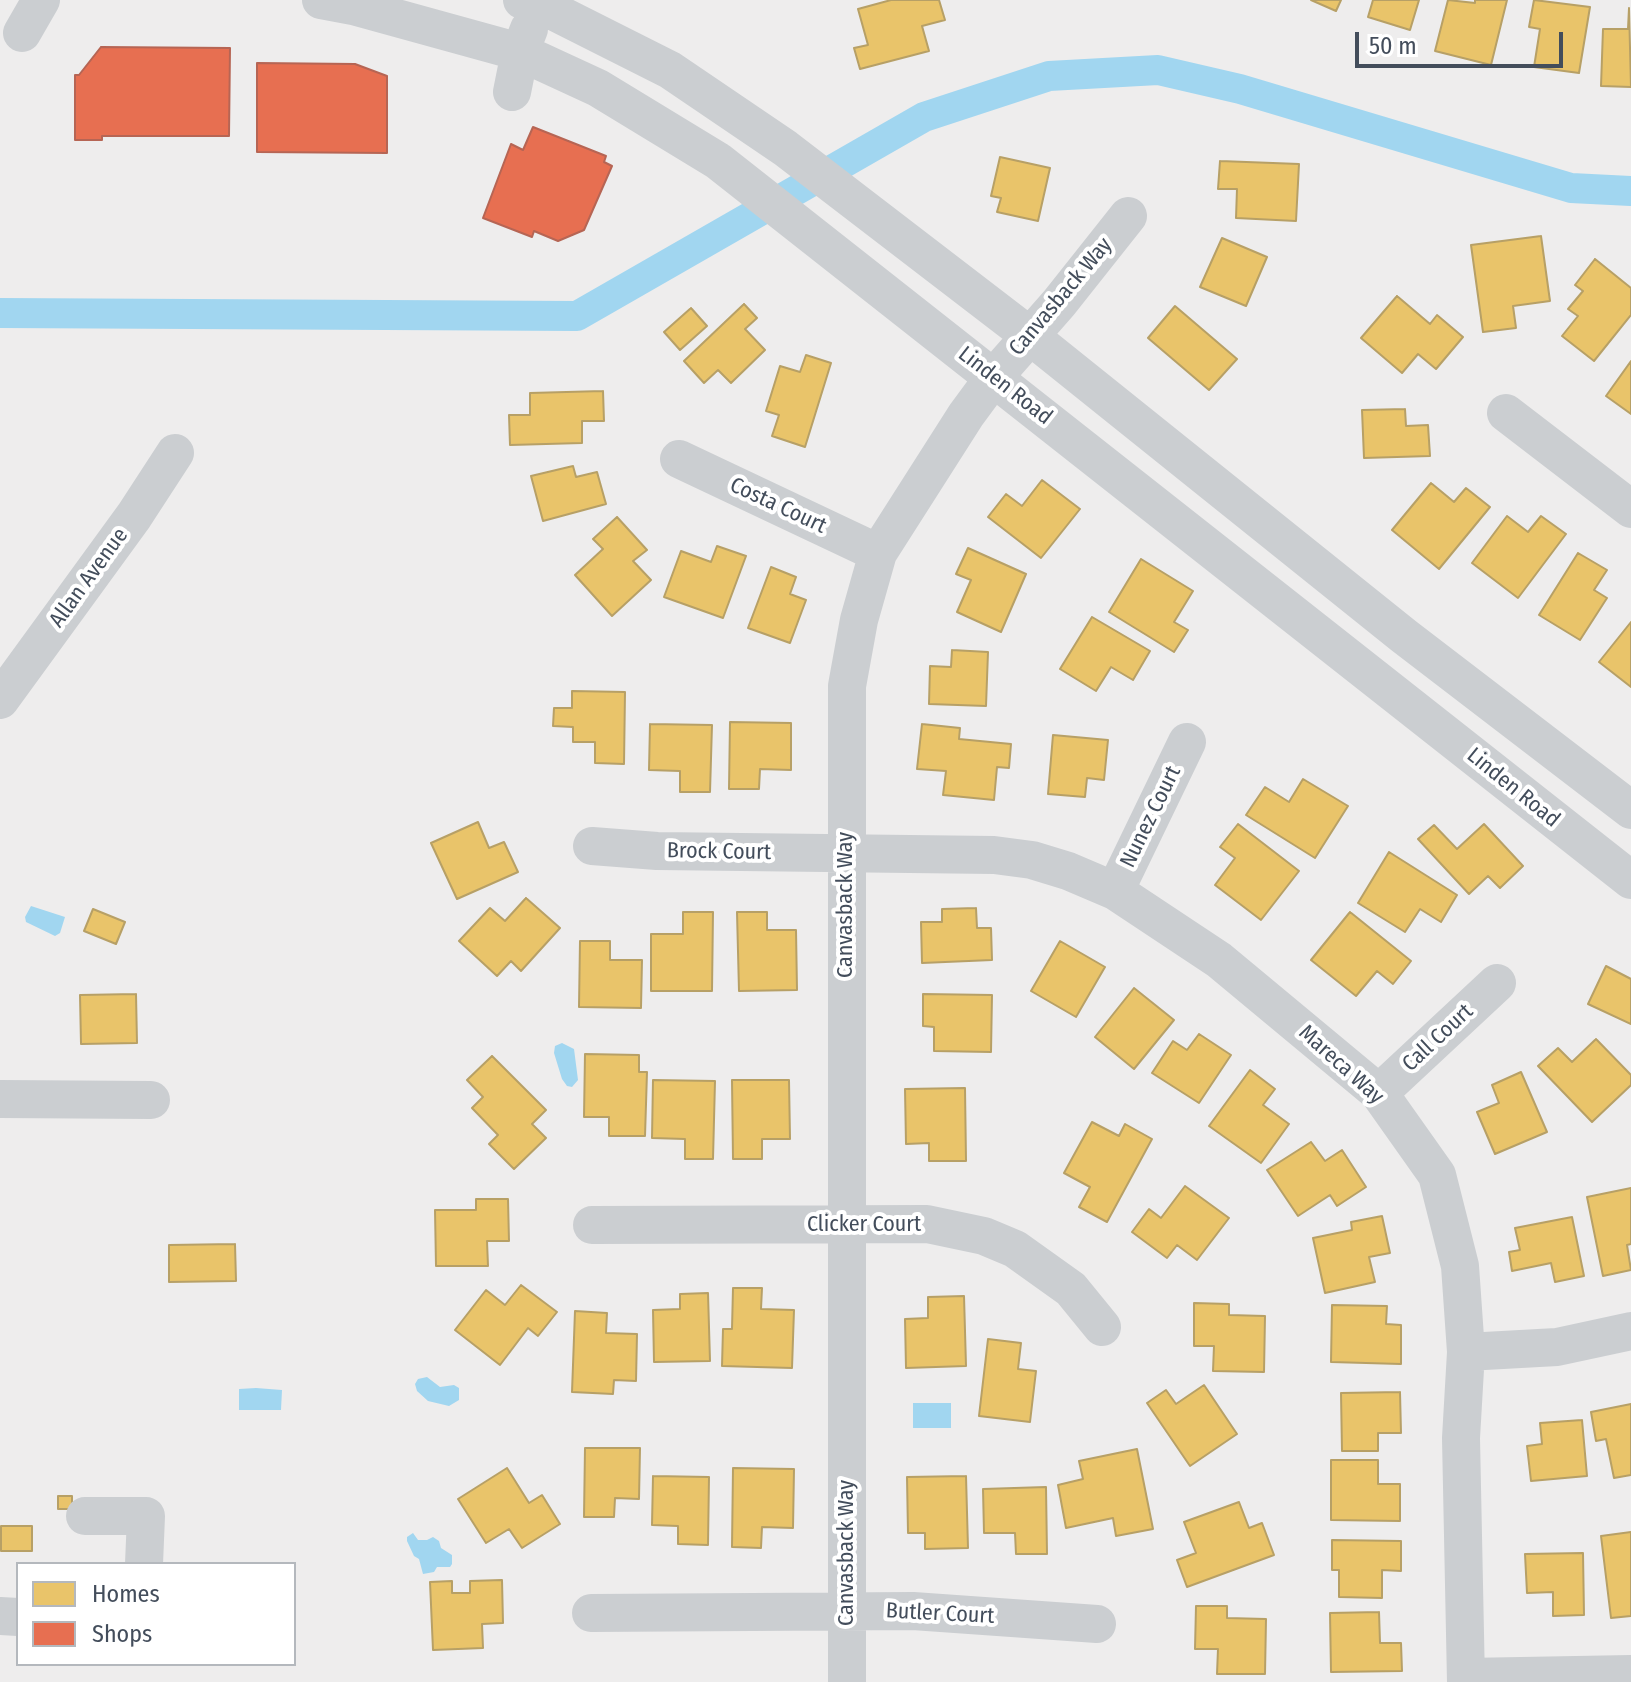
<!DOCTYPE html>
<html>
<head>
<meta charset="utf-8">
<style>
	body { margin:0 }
	#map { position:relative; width:1631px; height:1682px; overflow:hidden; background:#eeeded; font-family:"Fira Sans Condensed",sans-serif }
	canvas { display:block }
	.legend { position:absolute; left:16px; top:1562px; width:280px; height:104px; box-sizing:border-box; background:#fff; border:2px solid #b4b8bd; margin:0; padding:10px 14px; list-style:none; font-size:24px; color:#434d5b }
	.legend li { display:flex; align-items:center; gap:16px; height:40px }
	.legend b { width:40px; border:2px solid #b4b8bd }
	.scale { position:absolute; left:1355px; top:32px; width:208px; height:36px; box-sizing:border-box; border:4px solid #434d5b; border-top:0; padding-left:10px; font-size:24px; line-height:28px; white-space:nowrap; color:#434d5b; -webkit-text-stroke:6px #fff; paint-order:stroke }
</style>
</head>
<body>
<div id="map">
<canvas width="1631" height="1682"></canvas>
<ul class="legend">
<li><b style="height:22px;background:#e9c46a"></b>Homes</li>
<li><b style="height:22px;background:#e76f51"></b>Shops</li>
</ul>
<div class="scale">50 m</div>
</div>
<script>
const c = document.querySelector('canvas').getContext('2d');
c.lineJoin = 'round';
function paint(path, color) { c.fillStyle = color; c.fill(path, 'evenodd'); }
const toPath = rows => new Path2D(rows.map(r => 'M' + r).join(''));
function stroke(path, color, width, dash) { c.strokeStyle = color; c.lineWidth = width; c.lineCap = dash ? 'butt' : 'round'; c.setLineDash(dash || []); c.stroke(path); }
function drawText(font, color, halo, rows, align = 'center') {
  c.font = font + ' "Fira Sans Condensed",sans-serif'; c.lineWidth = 8; c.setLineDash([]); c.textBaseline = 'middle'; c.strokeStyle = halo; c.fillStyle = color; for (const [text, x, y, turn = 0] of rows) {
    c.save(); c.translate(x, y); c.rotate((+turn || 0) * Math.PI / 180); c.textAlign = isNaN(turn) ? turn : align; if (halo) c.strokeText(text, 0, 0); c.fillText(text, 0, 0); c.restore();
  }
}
paint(toPath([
	[31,906,65,917,60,933,55,936,26,922,25,917],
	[562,1043,574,1049,578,1080,572,1087,567,1086,562,1079,554,1053,555,1046],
	[427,1377,440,1387,454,1385,459,1388,459,1400,449,1406,428,1401,417,1391,415,1384,418,1379],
	[256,1388,282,1390,281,1410,239,1410,239,1389],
	[913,1403,951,1403,951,1428,913,1428],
	[413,1533,418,1540,427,1540,433,1537,439,1541,441,1548,452,1555,452,1564,450,1567,437,1567,434,1572,423,1574,419,1559,414,1556,407,1541,407,1537]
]), '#a1d6f0');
const homes = toPath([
	[891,0,939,0,945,20,922,26,929,51,860,69,854,48,868,45,858,9,891,0],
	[1311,0,1341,0,1336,11,1311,0],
	[1373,0,1419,0,1410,30,1368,17,1373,0],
	[1448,0,1475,3,1475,0,1507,0,1491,65,1435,51,1448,0],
	[1534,0,1590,7,1579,73,1534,67,1540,29,1529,27,1534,0],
	[1629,8,1631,87,1601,86,1603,29,1628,29,1629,8],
	[1000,157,1050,168,1038,221,997,212,1001,198,991,196,1000,157],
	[1220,161,1299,164,1296,221,1236,218,1237,189,1218,189,1220,161],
	[1541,236,1550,301,1513,306,1516,328,1483,332,1471,245,1541,236],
	[1222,238,1267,257,1246,306,1200,287,1222,238],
	[1595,259,1631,288,1631,315,1594,361,1562,336,1578,316,1568,309,1583,291,1575,285,1595,259],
	[1397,296,1430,324,1437,315,1463,337,1436,369,1418,354,1402,373,1361,338,1397,296],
	[744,304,757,318,745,329,765,350,731,383,718,370,704,383,684,361,744,304],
	[1175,306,1237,359,1209,390,1148,338,1175,306],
	[691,308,707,326,680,350,664,332,691,308],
	[806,355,831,363,805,447,772,436,779,415,766,411,780,366,800,372,806,355],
	[1631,361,1631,414,1606,396,1631,361],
	[603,391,604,421,582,421,582,443,510,445,509,415,530,415,530,393,603,391],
	[1405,409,1406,426,1428,425,1430,456,1364,458,1362,410,1405,409],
	[573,466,576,477,597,472,606,504,543,521,531,476,573,466],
	[1042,480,1080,509,1041,558,988,517,1006,494,1022,506,1042,480],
	[1431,483,1454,502,1466,488,1490,507,1439,569,1392,530,1431,483],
	[1507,516,1528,532,1541,516,1566,534,1518,598,1472,563,1507,516],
	[617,517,647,550,633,561,651,580,612,616,575,575,603,549,593,539,617,517],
	[717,546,746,556,723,618,664,597,681,551,711,562,717,546],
	[968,548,1026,574,1001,632,957,612,971,580,956,574,968,548],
	[1578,553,1607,570,1594,590,1607,598,1580,640,1539,615,1578,553],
	[1141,559,1193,591,1174,622,1188,630,1174,652,1109,612,1141,559],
	[771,567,796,577,790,594,806,600,790,643,748,628,771,567],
	[1092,617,1150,651,1133,680,1111,667,1096,691,1060,669,1092,617],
	[1631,622,1631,687,1599,662,1631,622],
	[952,650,988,652,986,706,929,704,930,666,951,667,952,650],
	[572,691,625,692,624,764,595,763,595,742,573,742,573,727,553,726,554,708,572,708,572,691],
	[730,722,791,723,791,770,760,769,759,789,729,789,730,722],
	[650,724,712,725,710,792,680,792,680,771,649,770,650,724],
	[922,724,960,728,959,739,1011,744,1009,768,997,767,994,800,943,795,946,771,917,769,922,724],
	[1053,735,1108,740,1104,780,1087,778,1085,797,1048,794,1053,735],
	[1303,779,1348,806,1315,858,1246,815,1265,787,1289,802,1303,779],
	[478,822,489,848,504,842,518,872,457,899,431,843,478,822],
	[1238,824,1299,871,1261,920,1215,885,1235,858,1220,847,1238,824],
	[1484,824,1523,866,1500,888,1488,876,1469,894,1418,839,1434,825,1457,849,1484,824],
	[1389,852,1457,895,1441,922,1420,909,1405,932,1358,903,1389,852],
	[526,898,560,928,521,971,511,961,497,976,459,941,490,908,505,921,526,898],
	[976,908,977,928,991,928,992,960,922,963,921,922,942,922,942,909,976,908],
	[93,909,125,922,116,944,84,931,93,909],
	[683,912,713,912,712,991,651,991,651,934,683,934,683,912],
	[737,912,767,912,767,930,796,930,797,990,739,991,737,912],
	[1350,912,1411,961,1393,984,1377,971,1356,996,1311,960,1350,912],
	[580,941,610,941,610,960,642,960,641,1008,579,1007,580,941],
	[1060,941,1105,967,1076,1017,1031,991,1060,941],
	[1606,966,1631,979,1631,1024,1588,1004,1606,966],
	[1134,988,1174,1020,1134,1069,1095,1037,1134,988],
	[136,994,137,1043,81,1044,80,995,136,994],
	[923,994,992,995,991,1052,934,1051,934,1027,923,1026,923,994],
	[1199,1034,1231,1055,1199,1103,1152,1073,1173,1041,1187,1050,1199,1034],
	[1596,1039,1631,1075,1631,1085,1592,1122,1538,1066,1558,1048,1572,1062,1596,1039],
	[585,1054,639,1055,639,1072,647,1072,645,1136,609,1136,609,1117,584,1117,585,1054],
	[492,1056,546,1110,532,1124,546,1138,514,1169,489,1144,498,1135,472,1108,483,1097,467,1080,492,1056],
	[1250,1070,1275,1089,1263,1105,1289,1124,1261,1163,1209,1126,1250,1070],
	[1521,1072,1547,1132,1495,1154,1477,1112,1499,1103,1492,1085,1521,1072],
	[653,1080,715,1081,713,1159,685,1159,685,1139,652,1138,653,1080],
	[732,1080,789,1080,790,1139,762,1139,762,1159,733,1159,732,1080],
	[965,1088,966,1161,929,1161,929,1143,906,1144,905,1089,965,1088],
	[1092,1122,1119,1136,1125,1124,1152,1139,1107,1222,1079,1207,1090,1187,1064,1173,1092,1122],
	[1311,1142,1325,1161,1342,1150,1366,1187,1337,1206,1330,1195,1298,1216,1267,1170,1311,1142],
	[1185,1186,1229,1218,1197,1260,1177,1245,1167,1258,1132,1232,1149,1209,1161,1218,1185,1186],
	[1631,1188,1631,1244,1627,1245,1631,1270,1603,1276,1587,1197,1631,1188],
	[476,1199,508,1199,509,1241,487,1241,488,1266,436,1266,435,1210,476,1210,476,1199],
	[1382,1216,1390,1253,1369,1257,1375,1282,1325,1293,1313,1238,1352,1230,1351,1222,1382,1216],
	[1572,1217,1584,1276,1555,1282,1551,1263,1512,1271,1509,1252,1520,1250,1515,1228,1572,1217],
	[235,1244,236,1281,169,1282,169,1245,235,1244],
	[521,1285,557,1312,538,1336,528,1328,500,1365,455,1330,486,1290,505,1305,521,1285],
	[733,1288,762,1288,761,1309,794,1310,792,1368,722,1366,723,1329,732,1329,733,1288],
	[708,1293,710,1361,654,1362,653,1310,680,1309,680,1294,708,1293],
	[964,1296,966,1366,906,1368,905,1319,928,1318,928,1297,964,1296],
	[1194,1303,1229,1304,1229,1315,1265,1316,1264,1372,1213,1371,1214,1346,1194,1346,1194,1303],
	[1332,1305,1387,1306,1386,1324,1401,1325,1401,1364,1331,1362,1332,1305],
	[575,1311,607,1313,606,1333,637,1334,636,1381,614,1380,613,1394,572,1392,575,1311],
	[988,1339,1021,1343,1018,1369,1036,1371,1030,1422,979,1416,988,1339],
	[1204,1385,1237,1434,1190,1466,1147,1403,1166,1390,1176,1404,1204,1385],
	[1400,1392,1401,1433,1378,1433,1378,1451,1342,1451,1341,1393,1400,1392],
	[1631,1404,1631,1475,1614,1478,1606,1439,1596,1441,1591,1412,1631,1404],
	[1582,1420,1587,1476,1531,1481,1527,1446,1542,1444,1540,1423,1582,1420],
	[585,1448,640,1448,639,1499,615,1498,614,1517,584,1517,585,1448],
	[1137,1449,1153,1529,1116,1536,1113,1518,1066,1528,1058,1485,1083,1479,1079,1461,1137,1449],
	[1331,1460,1378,1460,1378,1484,1400,1484,1400,1521,1331,1520,1331,1460],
	[507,1468,529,1503,542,1495,560,1524,522,1548,509,1529,486,1543,458,1499,507,1468],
	[733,1468,794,1469,793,1528,762,1527,761,1548,732,1547,733,1468],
	[653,1476,709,1477,708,1545,678,1544,678,1526,652,1525,653,1476],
	[966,1476,968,1548,925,1549,925,1533,908,1533,907,1477,966,1476],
	[1046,1487,1047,1554,1016,1554,1015,1533,984,1533,983,1489,1046,1487],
	[58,1496,72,1496,72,1509,58,1509,58,1496],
	[1239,1502,1249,1528,1262,1523,1274,1555,1187,1587,1177,1560,1196,1553,1184,1522,1239,1502],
	[1,1526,32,1526,32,1551,1,1551,1,1526],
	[1631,1532,1631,1616,1611,1618,1601,1536,1631,1532],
	[1332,1540,1401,1541,1401,1571,1382,1570,1382,1598,1339,1597,1339,1570,1332,1570,1332,1540],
	[1583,1553,1584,1615,1553,1616,1553,1592,1527,1593,1525,1554,1583,1553],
	[502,1580,503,1623,482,1624,483,1648,433,1650,430,1582,452,1581,452,1593,470,1593,470,1581,502,1580],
	[1196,1606,1227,1606,1227,1618,1266,1619,1265,1674,1217,1674,1218,1649,1195,1649,1196,1606],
	[1379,1612,1380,1643,1401,1643,1402,1671,1331,1672,1330,1613,1379,1612]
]);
paint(homes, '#e9c46a');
stroke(homes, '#b7a066', 2);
const shops = toPath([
	[101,47,230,48,229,136,102,136,102,140,75,140,75,75,79,75,101,47],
	[257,63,355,64,387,76,387,153,257,152,257,63],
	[533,127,606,156,604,162,612,166,584,230,558,241,534,231,532,237,483,218,511,144,523,150,533,127]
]);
paint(shops, '#e76f51');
stroke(shops, '#b66554', 2);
stroke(toPath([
	[0,313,577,316,924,117,1049,76,1158,70,1240,89,1571,188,1631,191]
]), '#a1d6f0', 30);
stroke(toPath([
	[321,0,353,6,520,52,598,88,718,161,1631,880],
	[522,0,539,4,670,70,785,148,1030,336,1404,636,1631,810],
	[22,33,41,0],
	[512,92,520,52,529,29],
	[1506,413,1631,509],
	[679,459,878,553],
	[0,700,134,516,175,453],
	[592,846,657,851,994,855,1032,860,1068,871,1115,891,1219,960,1379,1093,1437,1175,1460,1266,1466,1352,1461,1438,1466,1682],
	[1115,891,1187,742],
	[1379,1093,1497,983],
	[0,1099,151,1100],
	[592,1225,927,1224,984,1236,1015,1249,1071,1289,1102,1327],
	[1466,1352,1557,1347,1631,1331],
	[85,1516,146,1516,144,1564],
	[591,1613,913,1611,1097,1624],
	[0,1616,18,1617],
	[1466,1677,1631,1674],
	[847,1682,847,686,859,620,878,553,966,415,994,377,1059,303,1128,216]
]), '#cbced1', 38);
drawText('22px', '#434d5b', '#fff', [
	["Canvasback Way",1061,297,-50],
	["Linden Road",1005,386,38],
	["Costa Court",778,506,25],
	["Allan Avenue",89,578,-54],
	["Linden Road",1513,788,39],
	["Nunez Court",1151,817,-64],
	["Brock Court",719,852,1],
	["Canvasback Way",846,905,-90],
	["Call Court",1438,1038,-43],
	["Mareca Way",1341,1065,42],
	["Clicker Court",864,1225],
	["Canvasback Way",847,1553,-90],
	["Butler Court",940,1614,3]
]);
</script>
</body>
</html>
